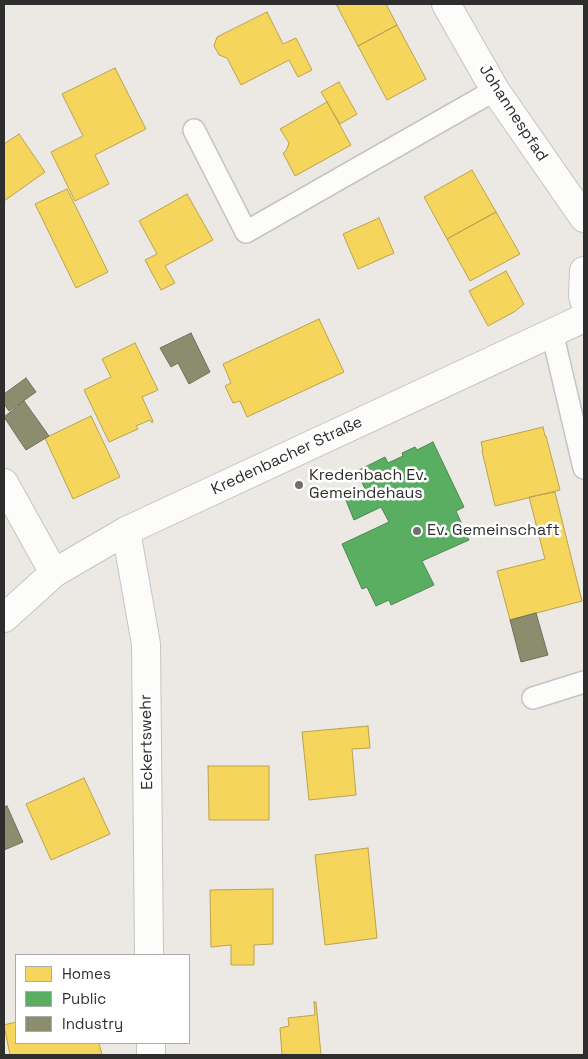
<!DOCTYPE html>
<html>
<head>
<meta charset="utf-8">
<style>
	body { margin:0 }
	#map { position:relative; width:588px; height:1059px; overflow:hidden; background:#ece8e4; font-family:"Space Grotesk",sans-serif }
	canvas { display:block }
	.frame { position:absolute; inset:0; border:5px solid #2e2e2e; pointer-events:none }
	.legend { position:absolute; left:15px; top:954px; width:175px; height:90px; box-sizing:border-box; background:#fff; border:1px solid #ababab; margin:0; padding:6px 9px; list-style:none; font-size:15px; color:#2e2e2e }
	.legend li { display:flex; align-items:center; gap:10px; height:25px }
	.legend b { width:25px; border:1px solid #ababab }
</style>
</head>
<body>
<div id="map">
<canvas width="588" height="1059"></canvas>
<div class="frame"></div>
<ul class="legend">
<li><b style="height:14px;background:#f6d55c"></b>Homes</li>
<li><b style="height:14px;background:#5aae61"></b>Public</li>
<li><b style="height:14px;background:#8c8c6e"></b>Industry</li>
</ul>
</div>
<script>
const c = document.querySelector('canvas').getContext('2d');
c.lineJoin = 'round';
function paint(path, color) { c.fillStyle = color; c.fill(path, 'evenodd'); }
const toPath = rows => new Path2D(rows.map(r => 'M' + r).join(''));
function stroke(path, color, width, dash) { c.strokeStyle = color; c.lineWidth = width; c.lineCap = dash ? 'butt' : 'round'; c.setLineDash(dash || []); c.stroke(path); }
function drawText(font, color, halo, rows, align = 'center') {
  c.font = font + ' "Space Grotesk",sans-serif'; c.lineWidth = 5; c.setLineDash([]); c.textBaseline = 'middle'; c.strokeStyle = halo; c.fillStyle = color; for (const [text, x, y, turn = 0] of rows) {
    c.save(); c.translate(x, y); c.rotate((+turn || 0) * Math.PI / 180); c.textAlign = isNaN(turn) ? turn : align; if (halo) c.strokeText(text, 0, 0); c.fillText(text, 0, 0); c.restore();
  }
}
const homes = toPath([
	[336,4,386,4,397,25,358,46,336,4],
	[267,12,283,44,296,38,312,70,298,77,289,60,241,85,227,58,219,55,214,46,217,37,267,12],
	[397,25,426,79,387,100,358,46,397,25],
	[115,68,146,129,95,155,109,184,75,201,51,152,83,136,62,94,115,68],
	[339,82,357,114,340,124,321,92,339,82],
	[327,102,351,145,295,176,283,153,286,151,289,143,280,129,327,102],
	[19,134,45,172,4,201,4,144,19,134],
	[472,170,496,212,447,239,424,197,472,170],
	[67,189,108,272,76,288,35,204,67,189],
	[187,194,213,240,165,266,175,283,161,290,145,260,157,254,139,221,187,194],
	[496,212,520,254,470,281,447,239,496,212],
	[379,218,394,253,358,269,343,234,379,218],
	[506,271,524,304,514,312,488,326,469,291,506,271],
	[319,319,344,372,247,417,240,401,233,403,225,386,231,383,223,364,319,319],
	[135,343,158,390,142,397,153,421,152,423,150,420,136,426,138,429,109,442,84,390,111,377,102,359,135,343],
	[91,416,120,477,73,499,45,438,91,416],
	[543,427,545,436,546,436,560,490,495,506,482,451,483,451,481,442,543,427],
	[555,492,582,601,510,620,497,571,545,559,529,497,555,492],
	[368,726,370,748,352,749,356,795,309,800,302,732,368,726],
	[208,766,269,766,269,820,209,820,208,766],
	[84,778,110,834,51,860,26,804,84,778],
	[368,848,377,938,325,945,315,855,368,848],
	[273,889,273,944,254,945,254,965,231,965,231,945,211,947,210,890,273,889],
	[314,1002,316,1002,321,1055,282,1055,280,1028,289,1026,288,1018,315,1015,314,1002],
	[16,1022,16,1043,99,1043,102,1055,10,1055,4,1025,16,1022]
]);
paint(homes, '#f6d55c');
stroke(homes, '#baa34e', 1);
const public = toPath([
	[433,442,464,507,456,511,469,540,422,561,434,585,391,605,389,600,376,606,367,587,362,589,342,544,389,522,381,507,354,520,345,498,365,489,357,471,385,457,388,463,403,456,402,453,415,447,417,450,433,442]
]);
paint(public, '#5aae61');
stroke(public, '#4d8852', 1);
const industry = toPath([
	[191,333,210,372,189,384,178,363,171,367,160,348,191,333],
	[26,378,36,392,9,411,4,404,4,394,26,378],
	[24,401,49,436,26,450,4,417,24,401],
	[536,613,548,655,521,662,510,620,536,613],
	[7,806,23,842,4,850,4,807,7,806]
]);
paint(industry, '#8c8c6e');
stroke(industry, '#70705b', 1);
const lane = toPath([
	[194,130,246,232,495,90],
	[552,332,584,468],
	[533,698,584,682]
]);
const street = toPath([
	[446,4,495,90,584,218],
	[4,483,54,573],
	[126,531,146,644,149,955],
	[151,1043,151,1055]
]);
const secondary = toPath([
	[584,271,583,295,584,300],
	[4,618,54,573,126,531,584,318]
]);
stroke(lane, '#c5c4c5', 24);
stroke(street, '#c5c4c5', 30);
stroke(secondary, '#c5c4c5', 30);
stroke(lane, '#fcfcfb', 21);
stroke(street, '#fcfcfb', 28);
stroke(secondary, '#fcfcfb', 28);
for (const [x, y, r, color] of [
	[299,485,5,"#706f6e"],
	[417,531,5,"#706f6e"]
]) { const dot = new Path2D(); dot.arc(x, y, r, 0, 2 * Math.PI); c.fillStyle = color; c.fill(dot); stroke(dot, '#fff', 2); }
drawText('16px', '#2e2e2e', '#fff', [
	["Johannespfad",513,113,57],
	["Kredenbacher Straße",287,456,-25],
	["Eckertswehr",147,742,-91]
]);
drawText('16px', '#2e2e2e', '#fff', [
	["Kredenbach Ev.",309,476],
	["Gemeindehaus",309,494],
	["Ev. Gemeinschaft",427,531]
], 'left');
</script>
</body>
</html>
